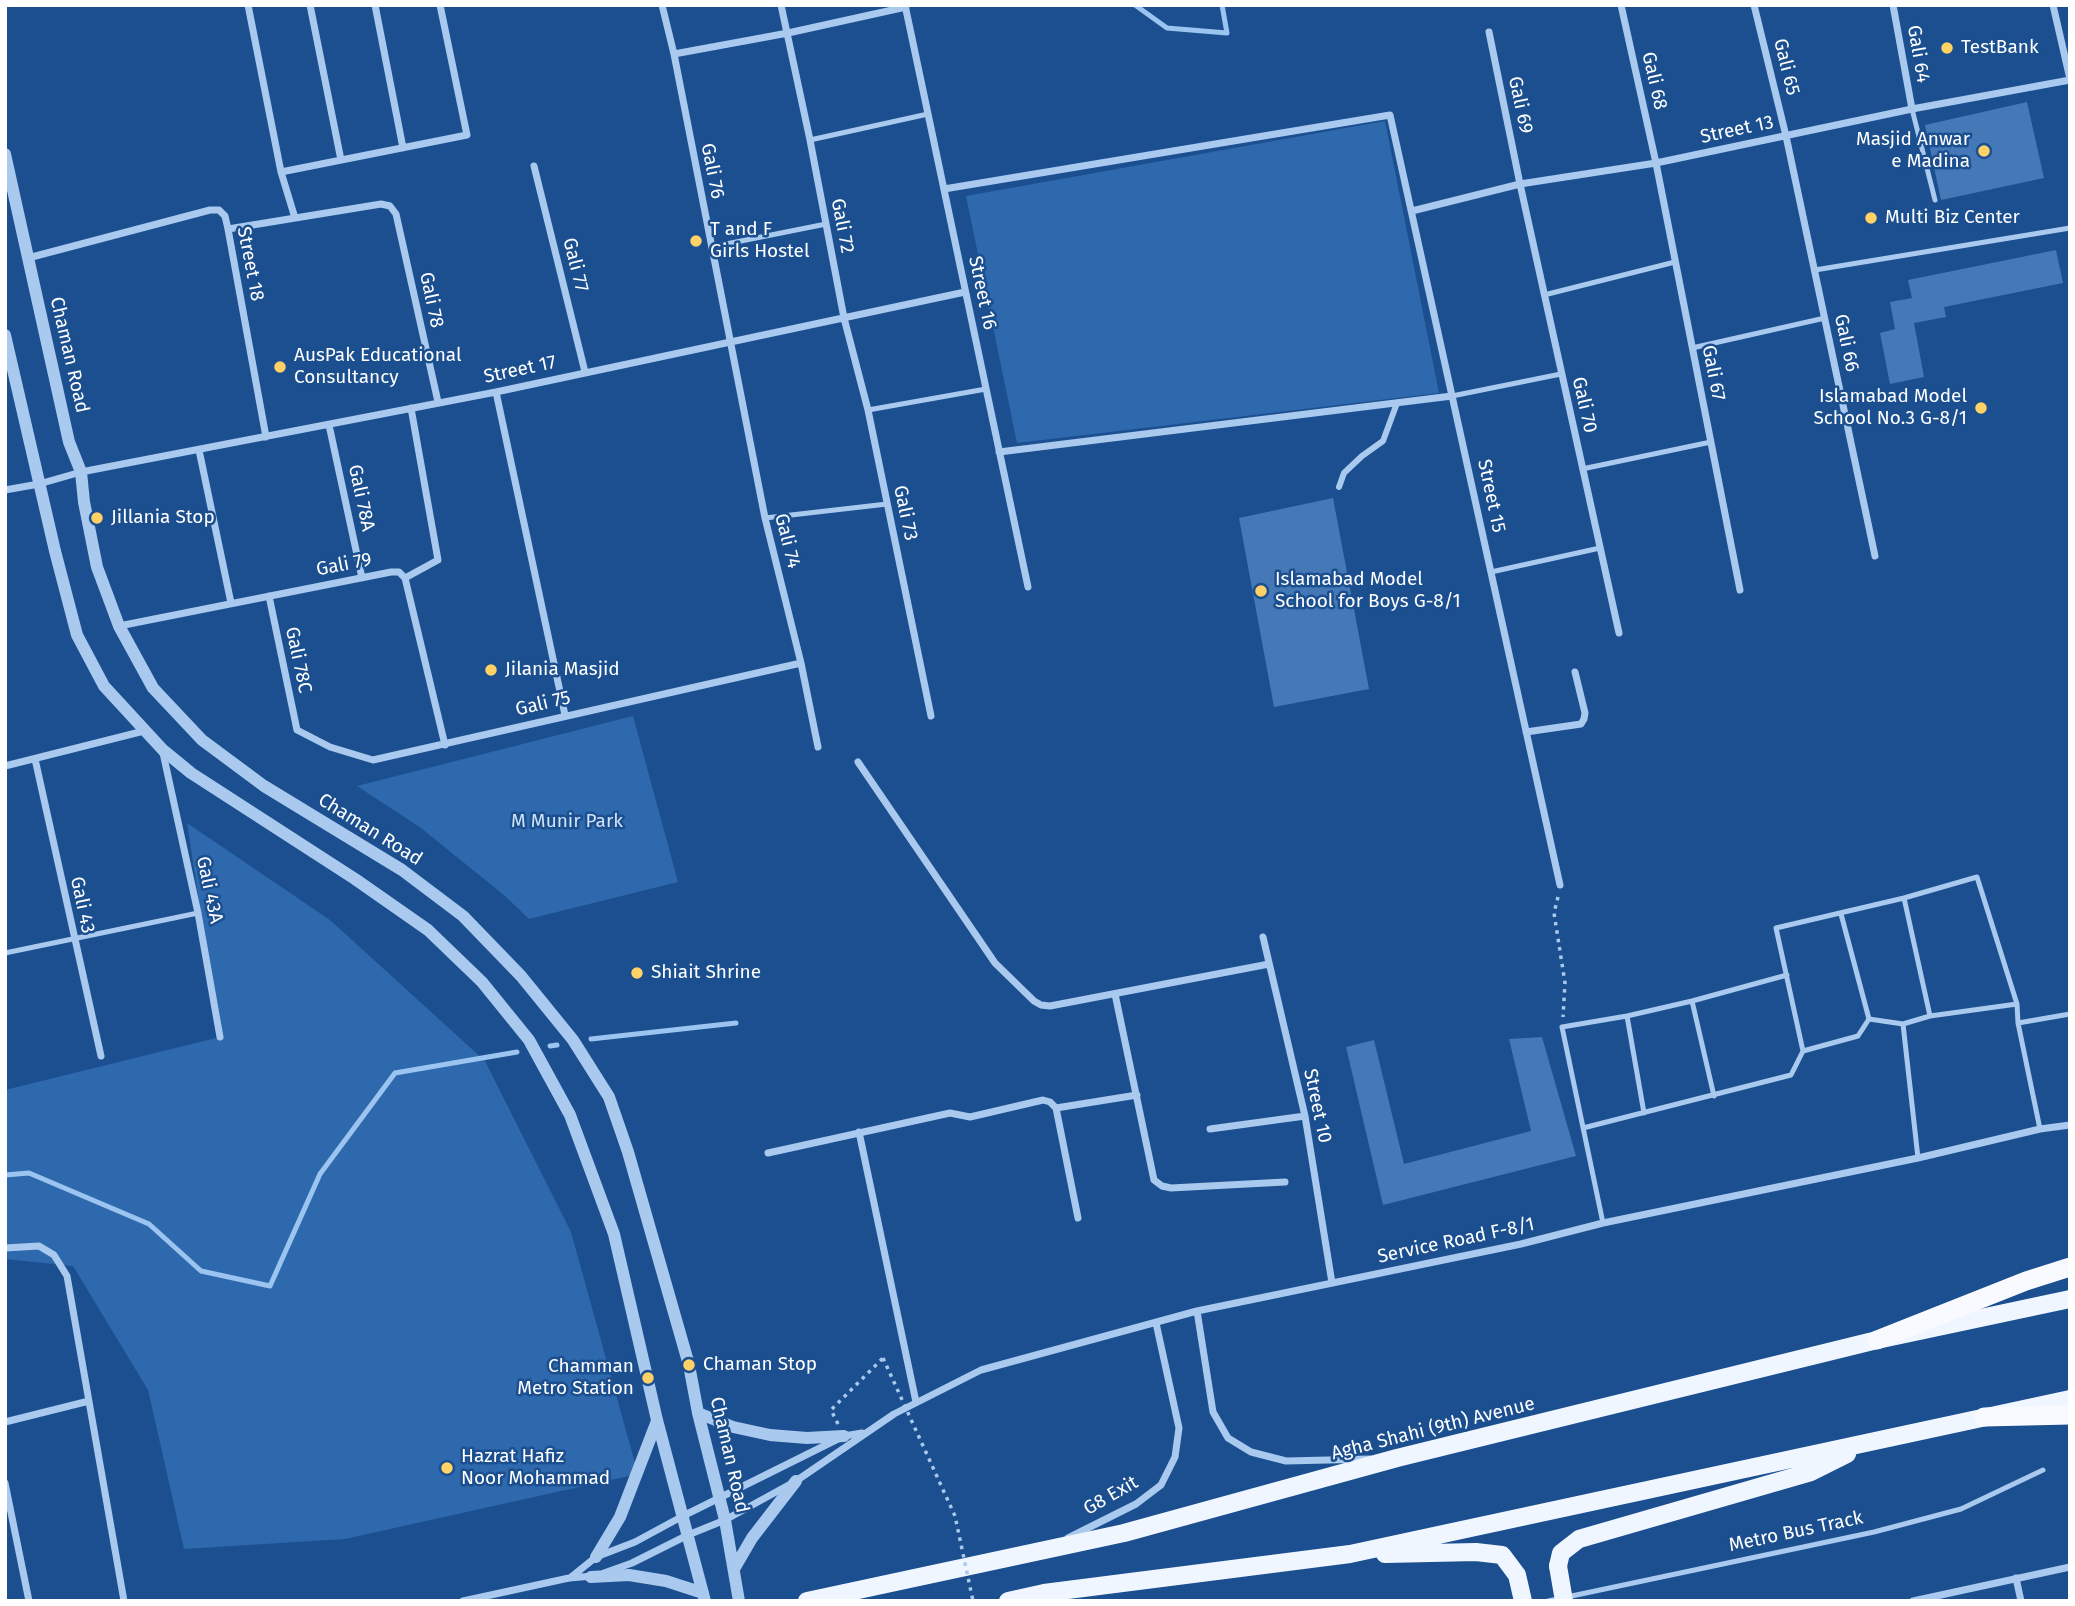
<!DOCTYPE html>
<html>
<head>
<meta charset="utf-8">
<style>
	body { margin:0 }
	#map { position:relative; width:2075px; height:1606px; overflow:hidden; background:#1b4f8f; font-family:"Fira Sans",sans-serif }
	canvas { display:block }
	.frame { position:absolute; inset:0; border:7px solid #fff; pointer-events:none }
</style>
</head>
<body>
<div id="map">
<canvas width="2075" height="1606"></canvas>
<div class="frame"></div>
</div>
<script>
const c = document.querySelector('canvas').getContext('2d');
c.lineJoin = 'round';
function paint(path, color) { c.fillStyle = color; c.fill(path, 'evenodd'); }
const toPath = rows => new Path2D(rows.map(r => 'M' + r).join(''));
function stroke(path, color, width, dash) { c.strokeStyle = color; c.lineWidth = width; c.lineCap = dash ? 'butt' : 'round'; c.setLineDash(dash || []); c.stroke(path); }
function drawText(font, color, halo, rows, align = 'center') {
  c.font = font + ' "Fira Sans",sans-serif'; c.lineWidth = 5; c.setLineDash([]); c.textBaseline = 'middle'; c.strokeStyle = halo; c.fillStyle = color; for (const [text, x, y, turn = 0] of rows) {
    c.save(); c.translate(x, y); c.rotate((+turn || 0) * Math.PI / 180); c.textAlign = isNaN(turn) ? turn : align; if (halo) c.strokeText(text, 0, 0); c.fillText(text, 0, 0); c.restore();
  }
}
paint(toPath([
	[1385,121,1439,393,1017,443,966,196],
	[633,716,678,882,529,919,505,896,421,828,357,786],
	[187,823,330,920,485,1061,571,1232,638,1474,345,1539,184,1549,148,1390,73,1266,5,1259,5,1090,220,1037]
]), '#2e69ad');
stroke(toPath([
	[1135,5,1167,28,1227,33,1222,5],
	[591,1039,736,1023],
	[550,1046,557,1045],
	[5,1175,29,1173,149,1224,201,1271,270,1286,320,1174,395,1073,517,1052]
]), '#9cc4f0', 5);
paint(toPath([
	[2027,102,2044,178,1941,200,1925,125],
	[2056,250,2063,283,1944,307,1946,317,1914,323,1924,377,1890,384,1880,333,1895,329,1890,302,1912,298,1908,280],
	[1333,498,1369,689,1274,707,1239,518],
	[1542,1037,1576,1156,1383,1205,1346,1047,1374,1040,1404,1164,1531,1131,1509,1039]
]), '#4478b7');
stroke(toPath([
	[1558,897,1554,913,1565,983,1563,1017],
	[838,1424,831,1410,883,1358]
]), '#a9c9ee', 3.5, [3.5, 5]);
stroke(toPath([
	[1912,109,1935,200],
	[810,140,928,114],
	[711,247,826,224],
	[1815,270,2070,228],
	[1544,295,1675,262],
	[1692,348,1825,318],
	[1452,396,1561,374],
	[868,410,986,389],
	[1582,469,1711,442],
	[765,518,887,504],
	[1491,572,1600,548],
	[1904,898,1930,1016],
	[5,953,198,913],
	[1692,1001,1714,1096],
	[1627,1016,1644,1113],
	[1869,1019,1903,1024,1930,1016,2017,1004],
	[2018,1023,2070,1014],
	[1903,1024,1918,1158],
	[1803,1051,1858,1036,1869,1019,1841,914],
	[1583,1128,1791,1075,1803,1051,1776,928,1904,898,1977,877,2017,1004,2018,1023,2040,1129],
	[1603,1223,1562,1027,1627,1016,1692,1001,1787,975],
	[1548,1601,1874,1532,1961,1509,2043,1470]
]), '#a9c9ee', 5);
stroke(toPath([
	[1339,487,1344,473,1362,456,1383,441,1397,403]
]), '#a9c9ee', 6);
stroke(toPath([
	[248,5,281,172],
	[310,5,341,160],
	[375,5,403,148],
	[662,5,674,54,765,518,801,663,818,747],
	[781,5,810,140,844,318,868,410,931,716],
	[905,5,1028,587],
	[1621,5,1656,163,1740,590],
	[1754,5,1786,136,1875,556],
	[1893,5,1912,109],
	[2053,5,2070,79],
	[1489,32,1520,184,1619,633],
	[674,54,788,33,906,7],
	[534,166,585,372],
	[944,189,1390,115,1560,885],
	[1412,211,1520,184,1656,163,1912,109,2070,80],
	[295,218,281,172,467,135,440,5],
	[228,229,381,204,390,206,396,214,438,402],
	[28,258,210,210,219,210,225,216,228,229,266,437],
	[496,392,565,715],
	[329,425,362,578],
	[199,450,231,603],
	[999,452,1452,396],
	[5,490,39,484,81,472,496,392,965,292],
	[405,578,438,560,411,408],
	[269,596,297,730,330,747,373,760,801,663],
	[119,626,391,572,399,572,405,578,445,745],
	[1526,732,1581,724,1584,719,1585,713,1575,672],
	[163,753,198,913,220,1037],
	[35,759,101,1056],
	[858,762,995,963,1034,1001,1041,1005,1050,1006,1269,964],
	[5,766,144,731],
	[1263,937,1305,1116,1332,1283],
	[1115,994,1154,1180,1162,1186,1171,1188,1285,1182],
	[1056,1108,1078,1218],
	[1210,1129,1305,1116],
	[859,1132,916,1402],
	[768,1153,950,1113,970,1117,1043,1100,1050,1102,1056,1108,1137,1095],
	[5,1248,39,1246,54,1255,67,1276,124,1601],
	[1197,1311,1213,1412,1228,1438,1251,1452,1286,1461,1370,1459],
	[5,1422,89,1401],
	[5,1483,29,1601],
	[1068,1538,1136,1504,1161,1485,1175,1457,1179,1428,1156,1323],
	[604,1573,632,1563,688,1535,725,1520,796,1481,894,1414,981,1370,1197,1311,1521,1244,1603,1223,1918,1158,2040,1129,2070,1125],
	[570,1578,596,1557,635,1542,683,1516,844,1436,862,1433],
	[2016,1578,2021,1601],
	[463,1601,569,1578,593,1576],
	[1913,1601,2070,1567]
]), '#a9c9ee', 7);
stroke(toPath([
	[5,154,69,442,81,472,84,502,97,567,119,626,153,688,202,740,264,786,402,870,463,916,521,976,573,1040,609,1097,628,1152,689,1365,698,1413,725,1520,739,1601],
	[5,335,55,551,77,635,104,686,163,750,191,773,355,879,428,930,482,982,529,1040,570,1115,614,1234,657,1420,705,1601],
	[698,1413,733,1427,770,1435,807,1438,844,1436],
	[596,1557,620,1517,657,1421],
	[734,1569,752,1538,796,1481],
	[591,1577,629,1575,666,1581,703,1593]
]), '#a9c9ee', 12);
stroke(toPath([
	[1385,1554,1476,1552,1502,1555,1517,1575,1523,1601],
	[1558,1566,1561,1553,1579,1539,1811,1472,1847,1454],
	[807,1601,1124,1533,1397,1458,1877,1340,2070,1299],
	[1008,1601,1044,1593,1350,1554,2070,1399]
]), '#f0f6ff', 18);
stroke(toPath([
	[1877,1340,2026,1281,2070,1267],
	[1984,1417,2070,1415]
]), '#f8faff', 19);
stroke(toPath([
	[883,1358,955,1516,973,1601]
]), '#a9c9ee', 3.5, [3.5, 5]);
stroke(toPath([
	[1558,1566,1564,1601]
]), '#f0f6ff', 18);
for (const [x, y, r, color] of [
	[1947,48,7,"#ffd166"],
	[1984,151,7,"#ffd166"],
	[1871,218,7,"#ffd166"],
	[696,241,7,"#ffd166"],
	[280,367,7,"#ffd166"],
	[1981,408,7,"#ffd166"],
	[97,518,7,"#ffd166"],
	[1261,591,7,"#ffd166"],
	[491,670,7,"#ffd166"],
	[637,973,7,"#ffd166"],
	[689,1365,7,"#ffd166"],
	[648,1378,7,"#ffd166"],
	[447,1468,7,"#ffd166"]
]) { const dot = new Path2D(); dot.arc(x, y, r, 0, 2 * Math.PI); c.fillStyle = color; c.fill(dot); stroke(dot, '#1b4f8f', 2.5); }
drawText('19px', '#fff', '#1b4f8f', [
	["TestBank",1961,48],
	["Masjid Anwar",1970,140,"right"],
	["e Madina",1970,162,"right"],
	["Multi Biz Center",1885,218],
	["T and F",710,230],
	["Girls Hostel",710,252],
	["AusPak Educational",294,356],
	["Consultancy",294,378],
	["Islamabad Model",1967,397,"right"],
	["School No.3 G-8/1",1967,419,"right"],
	["Jillania Stop",111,518],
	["Islamabad Model",1275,580],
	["School for Boys G-8/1",1275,602],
	["Jilania Masjid",505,670],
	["Shiait Shrine",651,973],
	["Chaman Stop",703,1365],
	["Chamman",634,1367,"right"],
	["Metro Station",634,1389,"right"],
	["Hazrat Hafiz",461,1457],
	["Noor Mohammad",461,1479]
], 'left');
drawText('19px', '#fff', '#1b4f8f', [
	["Gali 64",1918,54,80],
	["Gali 65",1786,67,76],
	["Gali 68",1654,81,77],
	["Gali 69",1520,105,78],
	["Street 13",1737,130,-12],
	["Gali 76",712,171,79],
	["Gali 72",842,226,79],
	["Street 18",250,264,79],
	["Gali 77",575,265,76],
	["Street 16",982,293,78],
	["Gali 78",431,300,78],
	["Gali 66",1846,343,78],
	["Chaman Road",69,355,77],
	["Street 17",520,370,-12],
	["Gali 67",1713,373,79],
	["Gali 70",1584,405,77],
	["Street 15",1491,496,78],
	["Gali 78A",361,498,78],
	["Gali 73",905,513,78],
	["Gali 74",787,541,76],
	["Gali 79",344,565,-11],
	["Gali 78C",298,660,78],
	["Gali 75",543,704,-13],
	["Chaman Road",370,830,32],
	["Gali 43A",209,890,78],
	["Gali 43",82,905,78],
	["Street 10",1317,1106,78],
	["Service Road F-8/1",1456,1241,-12],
	["Agha Shahi (9th) Avenue",1433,1429,-14],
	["Chaman Road",729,1455,77],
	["G8 Exit",1111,1496,-30],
	["Metro Bus Track",1796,1532,-12]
]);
drawText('19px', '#cfe3fa', '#1b4f8f', [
	["M Munir Park",567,822]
]);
</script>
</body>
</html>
